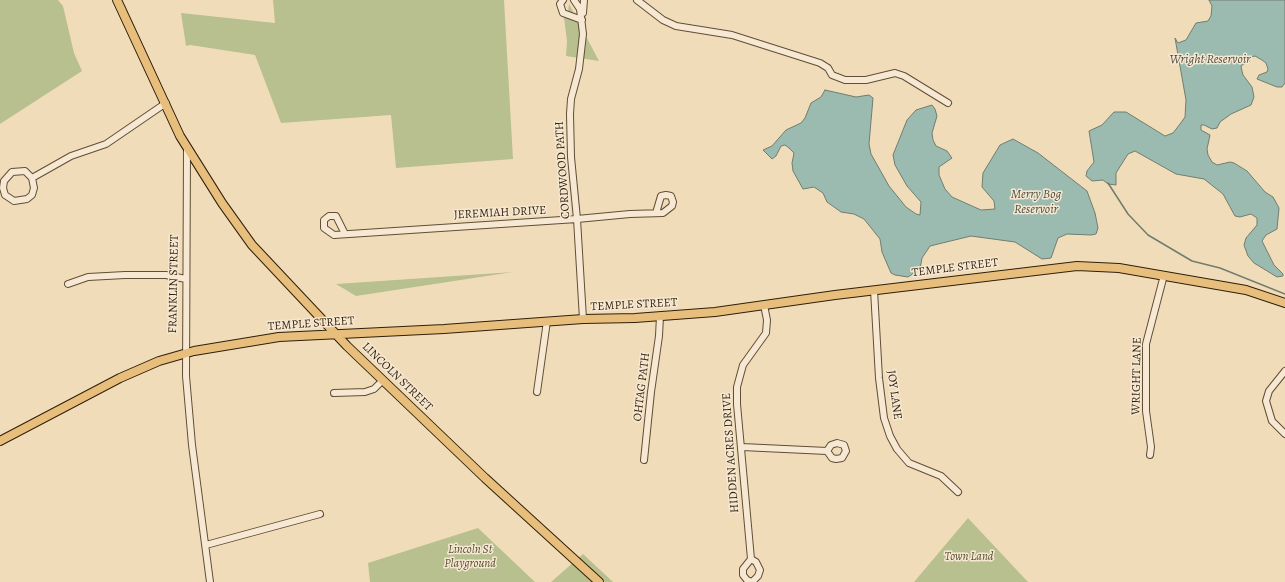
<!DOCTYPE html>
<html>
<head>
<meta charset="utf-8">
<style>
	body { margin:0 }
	canvas { display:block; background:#f1dcb9 }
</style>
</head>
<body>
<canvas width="1285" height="582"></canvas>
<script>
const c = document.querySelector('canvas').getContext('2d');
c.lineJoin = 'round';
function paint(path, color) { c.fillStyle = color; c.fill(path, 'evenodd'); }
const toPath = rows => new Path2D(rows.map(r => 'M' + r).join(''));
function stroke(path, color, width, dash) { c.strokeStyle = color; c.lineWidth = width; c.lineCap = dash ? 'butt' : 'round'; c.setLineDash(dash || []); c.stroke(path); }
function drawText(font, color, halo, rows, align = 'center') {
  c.font = font + ' Alegreya,serif'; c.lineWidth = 3; c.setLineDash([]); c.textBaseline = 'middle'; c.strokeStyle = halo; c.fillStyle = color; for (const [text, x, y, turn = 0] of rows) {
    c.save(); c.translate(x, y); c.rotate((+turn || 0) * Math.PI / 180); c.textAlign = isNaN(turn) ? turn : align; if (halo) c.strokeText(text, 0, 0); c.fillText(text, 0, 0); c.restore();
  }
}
paint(toPath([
	[0,0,58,0,63,6,74,53,82,71,0,124],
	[273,0,504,0,513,159,396,168,391,115,281,123,255,55,190,45,186,46,181,13,275,23],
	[569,4,599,61,566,56,567,41,564,18,568,11],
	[513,272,356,296,336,284,425,278],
	[968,518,1028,582,914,582],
	[478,528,535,582,370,582,368,563],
	[583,554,613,582,551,582]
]), '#b8c090');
const water = toPath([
	[1209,0,1285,0,1285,83,1282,87,1277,87,1257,79,1259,75,1267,72,1268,69,1266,63,1262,60,1255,56,1251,57,1249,62,1242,65,1241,67,1243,75,1252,87,1254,97,1251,105,1231,114,1220,122,1217,128,1212,129,1204,125,1201,125,1201,130,1210,135,1207,149,1208,155,1212,162,1217,165,1230,162,1234,163,1247,171,1265,192,1273,197,1279,208,1277,229,1266,235,1262,241,1274,265,1283,274,1283,276,1277,277,1254,263,1248,256,1244,245,1246,238,1257,225,1257,218,1251,214,1240,217,1235,216,1223,194,1204,179,1176,174,1135,151,1128,154,1116,173,1116,185,1108,184,1103,180,1092,181,1086,176,1087,171,1094,162,1089,131,1102,125,1114,112,1126,112,1165,136,1173,133,1180,124,1185,117,1186,100,1175,38,1178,43,1186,40,1196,23,1208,21,1211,16,1212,6,1209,0],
	[825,90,856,97,869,95,873,98,869,144,871,154,889,186,906,207,916,214,920,215,921,202,907,186,895,165,893,155,907,120,916,110,932,105,935,109,937,116,932,133,933,140,936,146,947,151,952,158,939,167,939,175,945,189,952,197,981,210,995,209,994,201,982,187,983,173,1000,145,1013,139,1038,153,1087,191,1095,213,1098,228,1096,234,1091,235,1067,234,1058,238,1051,258,1042,259,1015,242,971,236,930,246,922,258,920,269,908,277,895,275,891,273,882,252,880,239,864,219,854,214,841,212,827,202,823,193,814,187,803,189,793,171,792,163,794,153,789,148,785,145,781,146,776,156,772,159,763,150,772,146,786,130,801,123,805,118,811,103,821,97,825,90]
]);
paint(water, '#9bbbb1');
stroke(water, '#707d6e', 1);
stroke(toPath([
	[1108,183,1128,214,1148,235,1192,261,1220,268,1285,294]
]), '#707d6e', 1.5);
const minor = toPath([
	[563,0,560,4,563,13,582,20],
	[574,0,580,9,583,34,579,69,571,99,570,114,571,157,577,219,583,319],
	[637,0,663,20,676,26,732,35,820,63,828,68,832,75,845,80,866,80,895,73,904,76,948,103],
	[583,13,584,0],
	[187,149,186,376,192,445,210,582],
	[32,178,25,171,12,172,4,181,3,188,5,195,14,201,27,199,32,195,34,188,32,178,71,156,106,144,166,103],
	[345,234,336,216,329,216,324,220,324,228,334,235,577,219,630,214,663,213,672,206,673,202,671,196,666,195,661,196,656,213],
	[68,284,88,277,125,275,166,275,186,279],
	[874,290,879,378,884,418,890,436,897,449,909,463,941,476,958,492],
	[1285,371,1269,391,1266,401,1272,421,1285,434],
	[537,392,547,321],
	[334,393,365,392,374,389,383,380],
	[742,447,827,451,831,445,837,443,844,445,846,451,842,458,836,459,832,458,827,451],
	[1150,455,1151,447,1146,411,1146,344,1164,275],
	[644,460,651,392,659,336,660,316],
	[206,545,320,514],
	[751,559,743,569,743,575,747,580,752,582,758,576,760,570,756,562,751,559,737,404,737,387,743,365,766,333,767,320,764,305]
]);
const major = toPath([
	[117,0,180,136,222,203,252,245,347,346,485,478,599,582],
	[0,441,120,378,159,361,194,351,279,337,444,329,583,319,635,318,715,312,835,295,1077,266,1119,268,1246,290,1285,303]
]);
stroke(minor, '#604e36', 8);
stroke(major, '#2f1f0a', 10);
stroke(minor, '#f6e8d2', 6);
stroke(major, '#e8be7c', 8);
drawText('12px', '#2f1f0a', '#f6e8d2', [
	["CORDWOOD PATH",563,170,-94],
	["JEREMIAH DRIVE",500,213,-3],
	["TEMPLE STREET",955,268,-7],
	["FRANKLIN STREET",174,284,-89],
	["TEMPLE STREET",634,305,-3],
	["TEMPLE STREET",311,324,-4],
	["WRIGHT LANE",1137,376,-89],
	["LINCOLN STREET",397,377,44],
	["OHTAG PATH",642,387,-83],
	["JOY LANE",894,395,82],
	["HIDDEN ACRES DRIVE",731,453,-94]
]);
drawText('italic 12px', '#584f32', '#f6e8d2', [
	["Lincoln St",470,550],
	["Playground",470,564],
	["Town Land",969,557]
]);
drawText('italic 13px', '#4f4e3c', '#f6e8d2', [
	["Wright Reservoir",1210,60],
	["Merry Bog",1036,195],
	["Reservoir",1036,210]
]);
</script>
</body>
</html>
